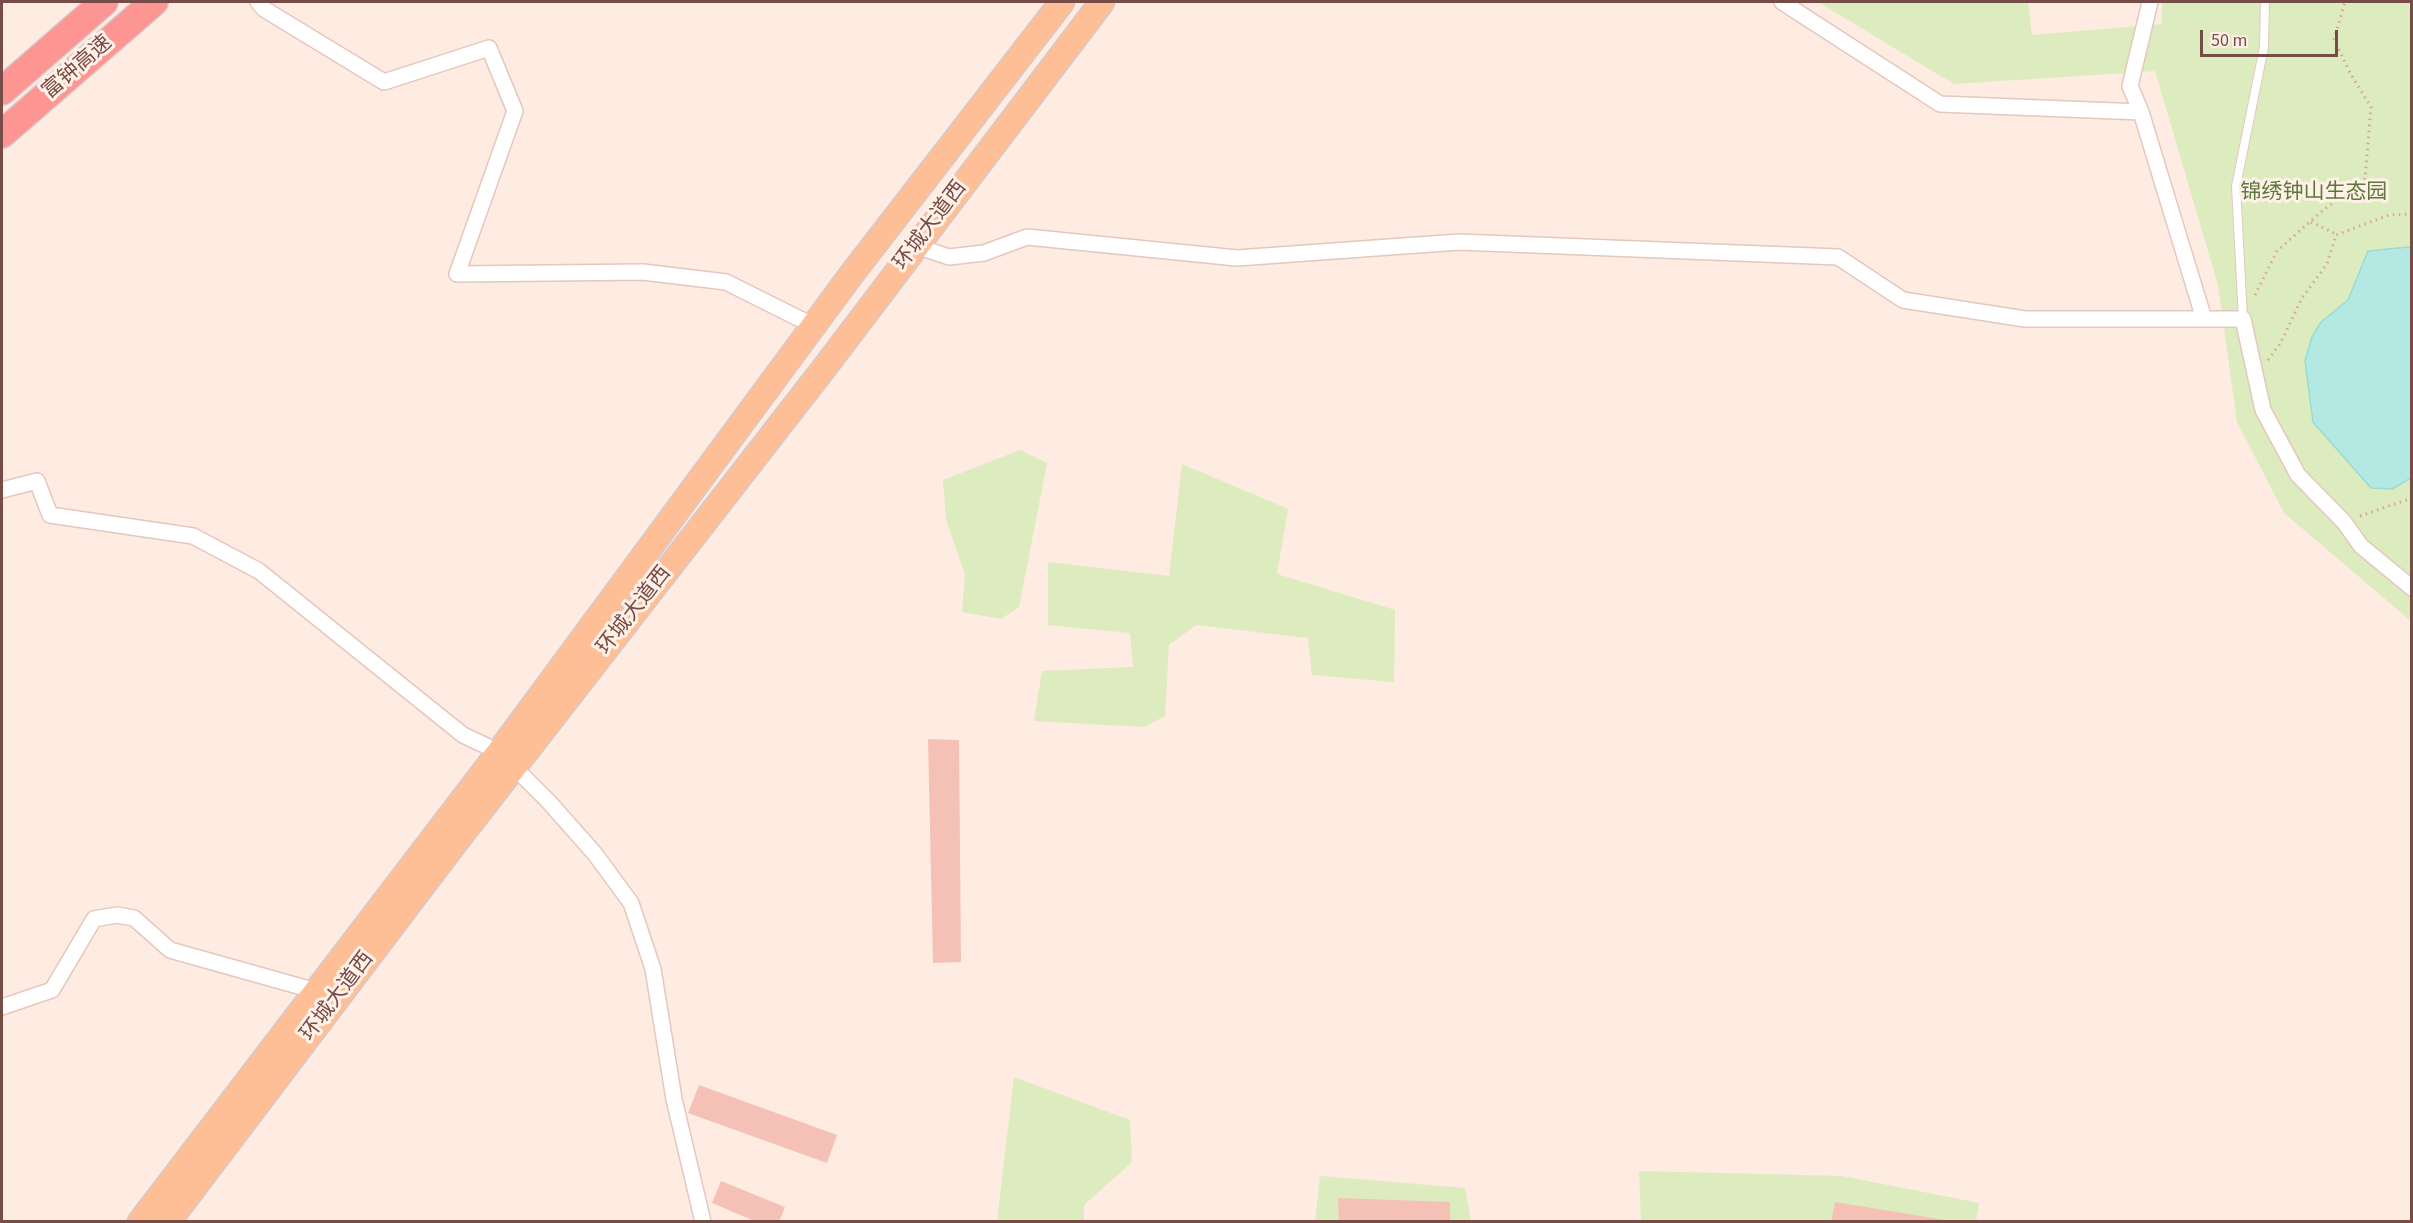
<!DOCTYPE html>
<html>
<head>
<meta charset="utf-8">
<style>
	body { margin:0 }
	#map { position:relative; width:2413px; height:1223px; overflow:hidden; background:#feebe1; font-family:"Source Sans 3",sans-serif }
	canvas { display:block }
	.frame { position:absolute; inset:0; border:3px solid #774b46; pointer-events:none }
	.scale { position:absolute; left:2200px; top:30px; width:138px; height:27px; box-sizing:border-box; border:3px solid #774b46; border-top:0; padding-left:8px; font-size:18px; line-height:21px; white-space:nowrap; color:#774b46; -webkit-text-stroke:4px #fff1e8; paint-order:stroke }
</style>
</head>
<body>
<div id="map">
<canvas width="2413" height="1223"></canvas>
<div class="frame"></div>
<div class="scale">50 m</div>
</div>
<script>
const c = document.querySelector('canvas').getContext('2d');
c.lineJoin = 'round';
function paint(path, color) { c.fillStyle = color; c.fill(path, 'evenodd'); }
const toPath = rows => new Path2D(rows.map(r => 'M' + r).join(''));
function stroke(path, color, width, dash) { c.strokeStyle = color; c.lineWidth = width; c.lineCap = dash ? 'butt' : 'round'; c.setLineDash(dash || []); c.stroke(path); }
function drawText(font, color, halo, rows, align = 'center') {
  c.font = font + ' "Source Sans 3","Noto Sans SC",sans-serif'; c.lineWidth = 6; c.setLineDash([]); c.textBaseline = 'middle'; c.strokeStyle = halo; c.fillStyle = color; for (const [text, x, y, turn = 0] of rows) {
    c.save(); c.translate(x, y); c.rotate((+turn || 0) * Math.PI / 180); c.textAlign = isNaN(turn) ? turn : align; if (halo) c.strokeText(text, 0, 0); c.fillText(text, 0, 0); c.restore();
  }
}
paint(toPath([
	[1818,2,2028,2,2032,35,2162,24,2162,2,2411,2,2411,621,2284,513,2237,422,2218,285,2155,71,1954,84],
	[1020,450,1047,463,1019,607,1001,619,962,612,965,575,946,519,943,480],
	[1182,464,1288,509,1277,574,1395,610,1394,682,1312,675,1308,638,1196,625,1169,645,1165,716,1144,727,1034,721,1042,671,1133,667,1130,633,1048,625,1048,562,1169,576],
	[1014,1077,1130,1120,1132,1162,1084,1205,1084,1221,997,1221],
	[1639,1171,1842,1176,1979,1203,1976,1221,1641,1221],
	[1320,1176,1465,1188,1471,1221,1315,1222]
]), '#dcecbe');
const water = toPath([
	[2409,247,2412,249,2411,478,2392,489,2371,488,2313,422,2305,361,2312,337,2321,322,2348,300,2368,251,2409,247]
]);
paint(water, '#b4e9e3');
stroke(water, '#99dbd5', 1.5);
paint(toPath([
	[928,739,959,740,961,962,933,963],
	[699,1085,837,1135,827,1163,688,1113],
	[721,1181,785,1207,779,1222,757,1222,712,1203],
	[1338,1198,1450,1202,1450,1222,1339,1222],
	[1835,1202,1945,1220,1945,1222,1831,1222]
]), '#f5c0b6');
const lane = toPath([
	[2243,319,2236,186,2264,47,2265,2]
]);
const street = toPath([
	[258,2,264,9,384,82,489,48,515,111,457,274,643,272,726,282,804,321,816,323],
	[1782,2,1940,104,2141,112,2204,319],
	[2141,112,2130,86,2150,2],
	[916,246,949,257,984,253,1027,237,1237,258,1459,242,1838,257,1903,300,2025,319,2243,319,2263,410,2298,475,2344,522,2361,546,2412,588],
	[2,490,37,481,50,515,193,536,259,571,463,735,499,752],
	[514,767,549,802,595,854,631,903,653,969,674,1099,703,1222],
	[2,1007,52,990,94,919,117,915,134,918,170,950,316,991,322,995]
]);
const primary = toPath([
	[140,1222,499,752,851,275,1062,2],
	[168,1222,452,847,825,367,1102,2]
]);
const highway = toPath([
	[2,91,104,2],
	[2,134,154,2]
]);
stroke(lane, '#e5c7bf', 10);
stroke(street, '#e5c7bf', 18);
stroke(primary, '#d6c9c8', 27);
stroke(highway, '#d6c9c8', 30);
stroke(toPath([
	[2311,222,2336,234],
	[2255,295,2277,251,2321,212,2365,179,2371,107,2350,73,2334,39,2345,2],
	[2268,360,2280,344,2302,298,2327,264,2336,235,2389,215,2412,214],
	[2360,516,2412,498]
]), '#daa39a', 3, [1.5, 4.5]);
stroke(lane, '#fff', 8);
stroke(street, '#fff', 15);
stroke(primary, '#ffbf96', 24);
stroke(highway, '#fd9593', 27);
drawText('21px', '#774b46', '#fff1e8', [
	["富钟高速",78,68,-41],
	["环城大道西",931,226,-53],
	["环城大道西",635,611,-52],
	["环城大道西",338,997,-53]
]);
drawText('21px', '#5c783b', '#fff1e8', [
	["锦绣钟山生态园",2314,193]
]);
</script>
</body>
</html>
